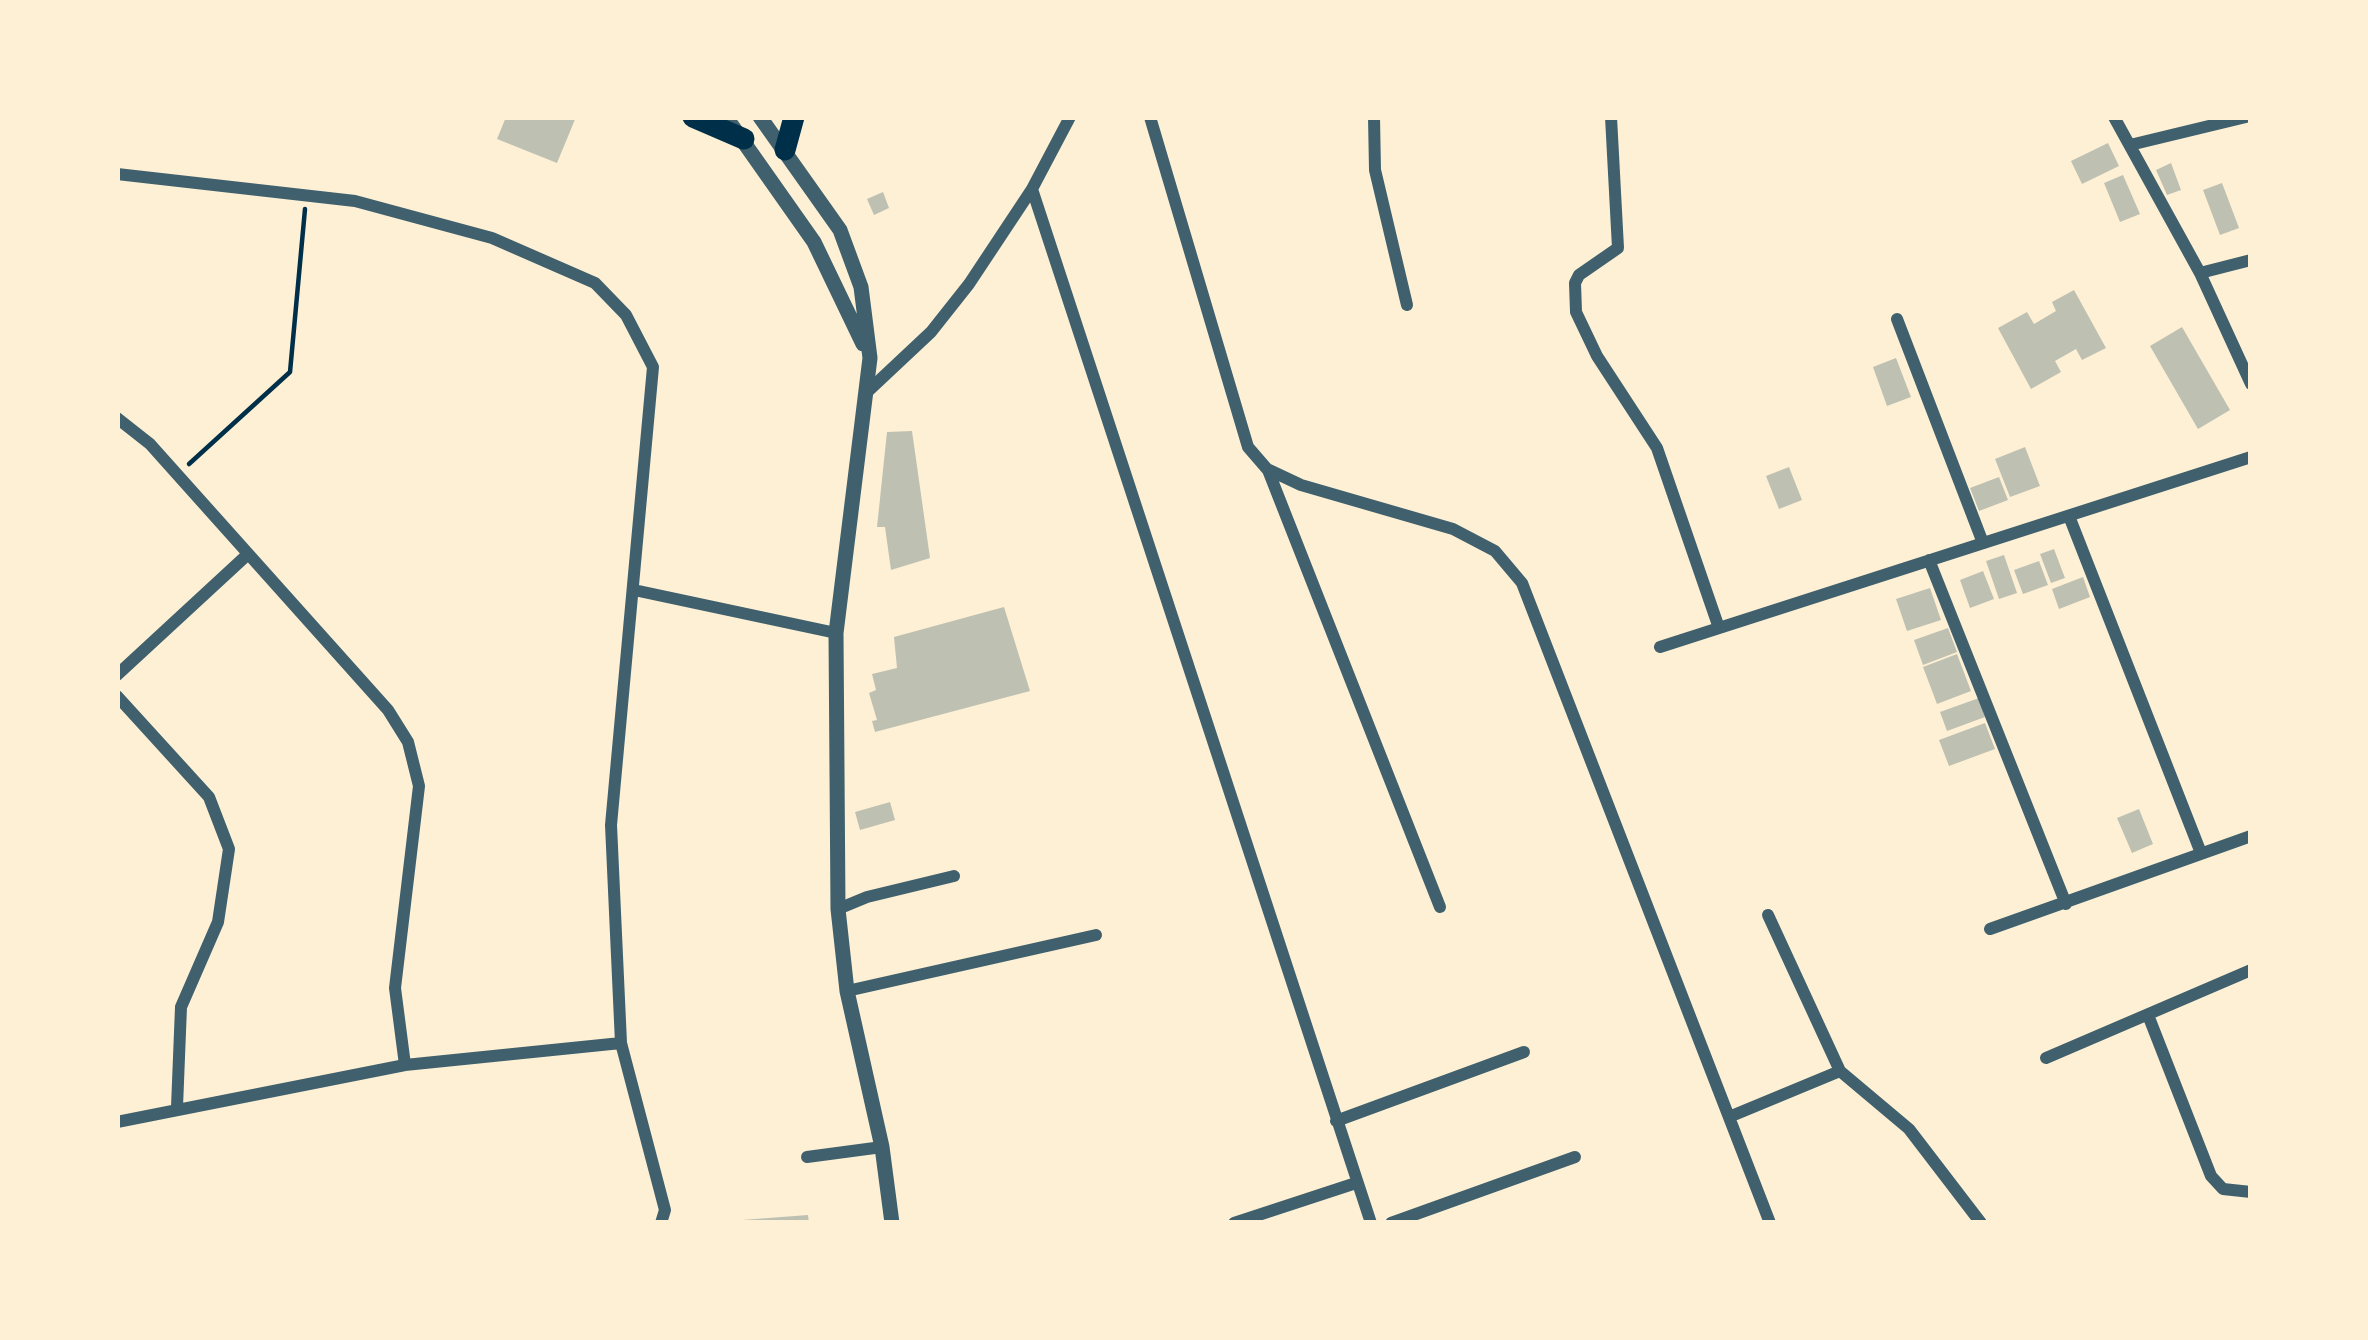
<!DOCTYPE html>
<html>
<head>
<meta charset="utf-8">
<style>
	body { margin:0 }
	#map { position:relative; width:2368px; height:1340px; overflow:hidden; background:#fdf0d5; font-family:"Open Sans",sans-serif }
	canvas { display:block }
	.frame { position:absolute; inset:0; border:120px solid #fdf0d5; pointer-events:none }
</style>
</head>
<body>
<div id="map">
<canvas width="2368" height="1340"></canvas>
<div class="frame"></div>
</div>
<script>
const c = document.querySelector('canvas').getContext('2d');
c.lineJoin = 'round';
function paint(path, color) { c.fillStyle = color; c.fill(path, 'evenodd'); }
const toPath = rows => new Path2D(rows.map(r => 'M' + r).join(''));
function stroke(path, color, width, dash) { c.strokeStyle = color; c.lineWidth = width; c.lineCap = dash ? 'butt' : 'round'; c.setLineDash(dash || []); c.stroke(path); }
paint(toPath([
	[506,117,576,117,557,163,497,139],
	[2108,143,2119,166,2082,184,2071,161],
	[2171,163,2181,190,2167,195,2156,170],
	[2123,175,2140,214,2120,222,2104,183],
	[2222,183,2239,228,2220,235,2203,190],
	[883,192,889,208,874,215,867,199],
	[2074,290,2106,348,2082,360,2076,349,2055,361,2061,372,2031,389,1998,328,2027,312,2034,324,2056,311,2052,302],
	[2182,327,2230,410,2198,429,2150,346],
	[1896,358,1911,397,1887,406,1873,367],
	[912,431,930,558,891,570,885,527,877,527,887,432],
	[2025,447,2040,486,2010,497,1995,459],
	[1789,467,1802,500,1779,509,1766,476],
	[1999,477,2008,500,1979,511,1970,488],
	[2054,549,2065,578,2051,583,2040,554],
	[2004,555,2017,593,1999,599,1986,561],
	[2039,561,2048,585,2023,594,2014,570],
	[1983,571,1994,599,1970,608,1960,580],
	[2083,577,2090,597,2059,609,2052,589],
	[1930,588,1941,620,1907,631,1896,599],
	[1004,607,1030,691,875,732,872,721,877,720,869,693,876,690,872,674,897,668,894,637],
	[1948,628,1957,652,1923,665,1914,640],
	[1957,654,1971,691,1937,704,1923,667],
	[1979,698,1985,717,1947,731,1940,712],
	[1985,723,1995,749,1949,766,1939,740],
	[890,802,895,820,860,830,855,812],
	[2139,809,2153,844,2132,853,2117,818],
	[808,1215,809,1223,742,1223,742,1220]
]), '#bec0b2');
stroke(toPath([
	[189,464,290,372,305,209]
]), '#003049', 4.5);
stroke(toPath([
	[1150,117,1248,447,1267,469,1301,485,1453,529,1495,551,1522,583,1770,1223],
	[1374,117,1375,170,1407,305],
	[1611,117,1618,248,1579,275,1575,283,1576,312,1597,356,1657,448,1719,628],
	[2114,117,2200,273,2251,384],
	[2130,145,2246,117],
	[117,174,355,201,492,238,595,283,626,315,653,367,611,825,621,1043,665,1210,661,1223],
	[1032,189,1371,1223],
	[2200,273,2251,260],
	[1897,319,1983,543],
	[866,393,931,332,969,284,1032,189,1070,117],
	[117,418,150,444,388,710,408,742,419,786,395,988,405,1065],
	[1268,470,1440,907],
	[2069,516,2201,853],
	[1929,560,2066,904],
	[634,590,836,633],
	[1660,647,2251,457],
	[117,675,247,555],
	[117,696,209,797,229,849,218,922,181,1007,177,1107],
	[838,909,867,897,954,876],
	[1768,915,1840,1071,1909,1129,1981,1223],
	[1990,929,2251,836],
	[847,991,1096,935],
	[2148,1015,2211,1176,2223,1189,2251,1192],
	[2046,1058,2251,970],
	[1729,1117,1840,1071],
	[1336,1121,1524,1052],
	[117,1122,405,1065,621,1043],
	[807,1157,882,1147],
	[1234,1223,1356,1183],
	[1391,1223,1575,1157]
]), '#3f606c', 12);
stroke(toPath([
	[726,117,814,242,863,344],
	[760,117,840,230,861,287,870,358,836,633,838,909,847,991,882,1147,892,1223]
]), '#3f606c', 15);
stroke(toPath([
	[693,117,744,139],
	[785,150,794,117]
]), '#003049', 21);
</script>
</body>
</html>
